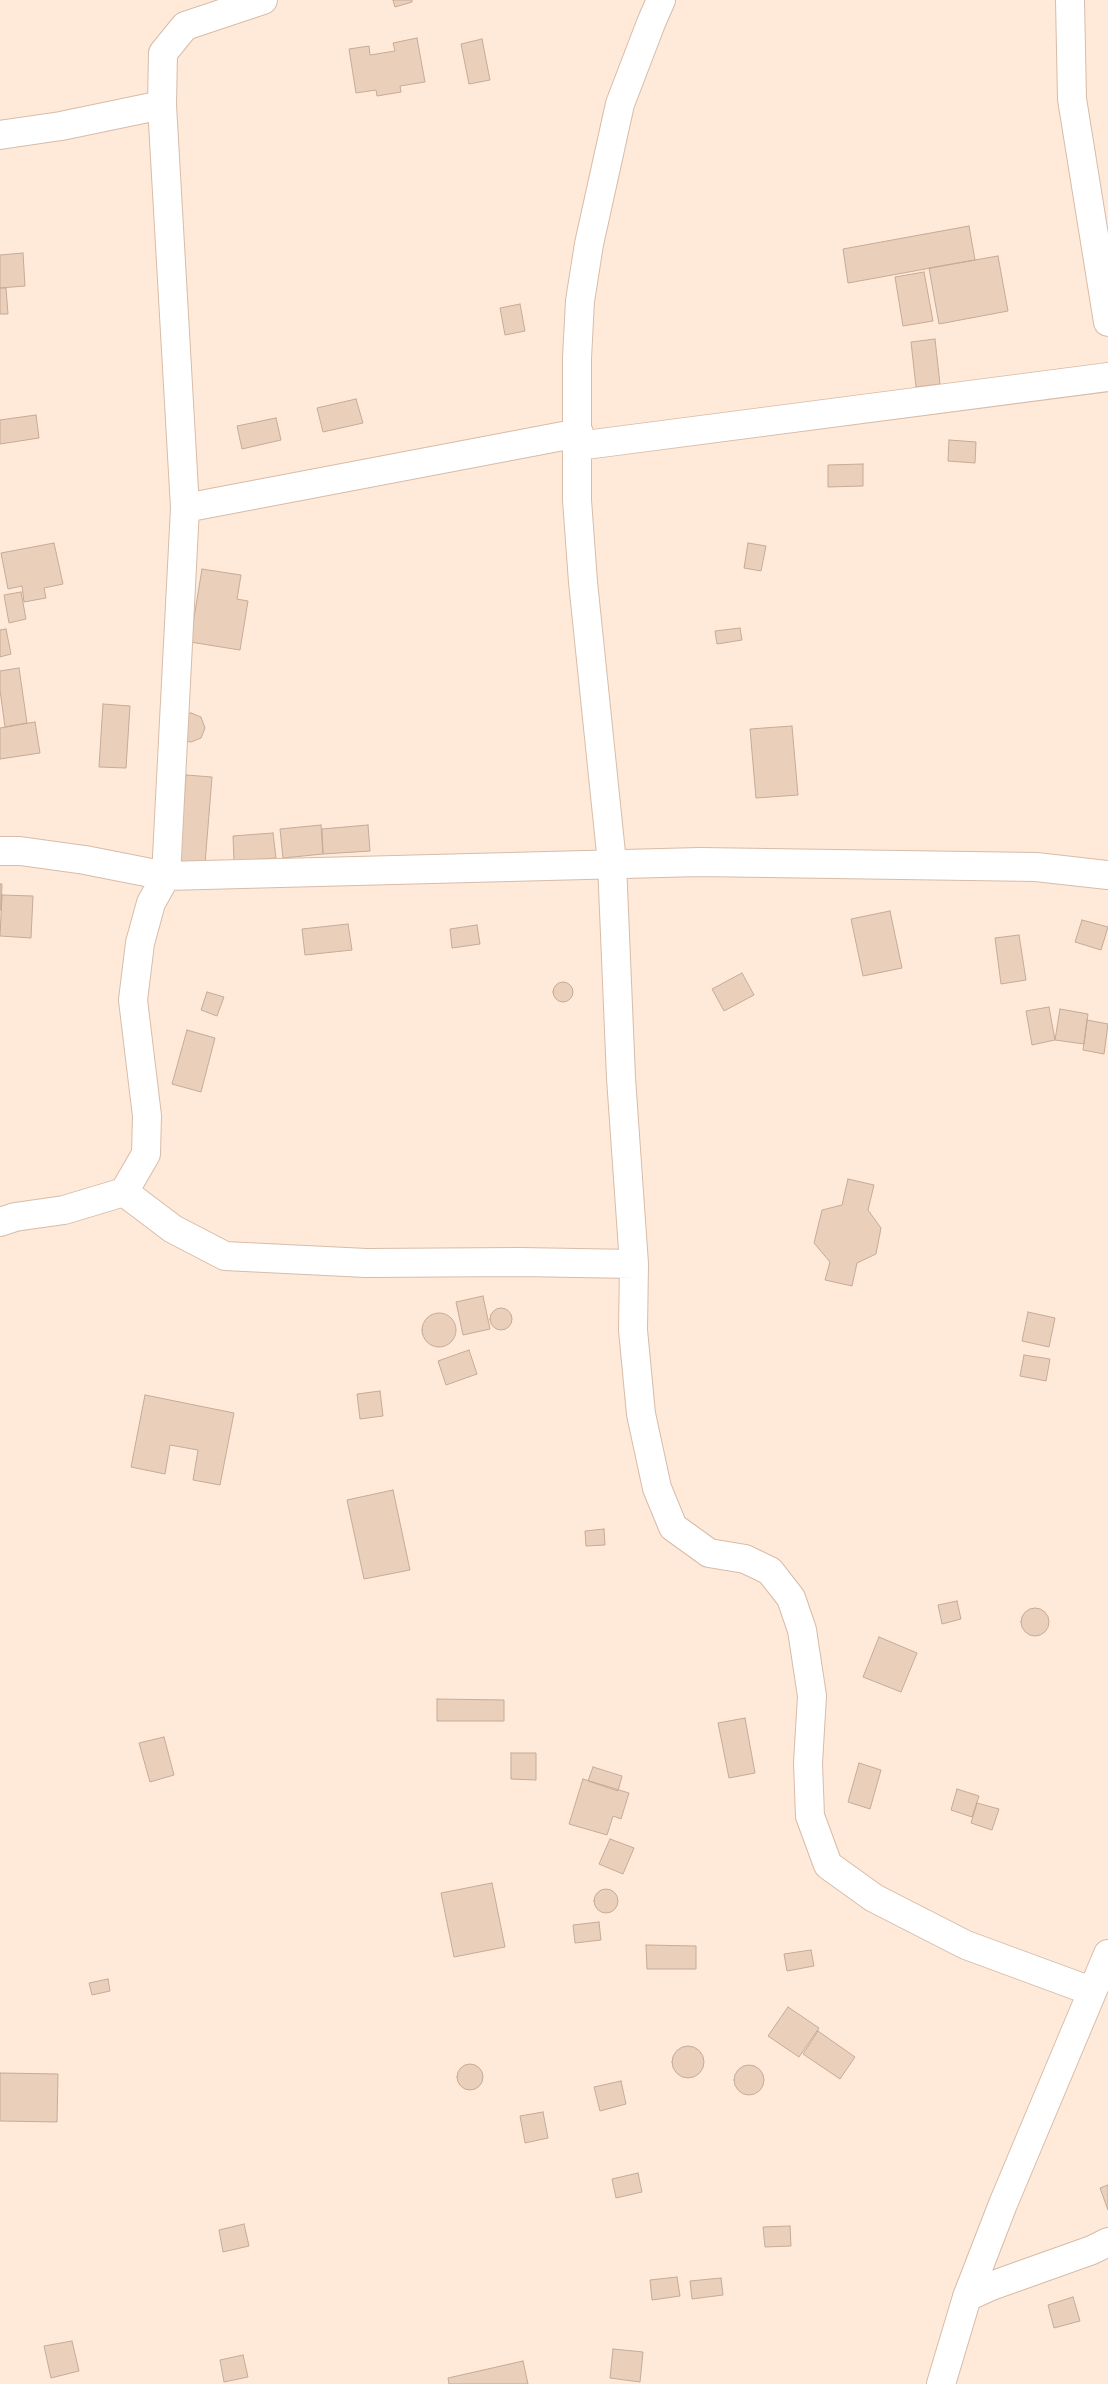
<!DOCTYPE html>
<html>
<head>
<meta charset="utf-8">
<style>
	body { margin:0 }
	canvas { display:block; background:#ffe9d8 }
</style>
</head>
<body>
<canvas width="1108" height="2384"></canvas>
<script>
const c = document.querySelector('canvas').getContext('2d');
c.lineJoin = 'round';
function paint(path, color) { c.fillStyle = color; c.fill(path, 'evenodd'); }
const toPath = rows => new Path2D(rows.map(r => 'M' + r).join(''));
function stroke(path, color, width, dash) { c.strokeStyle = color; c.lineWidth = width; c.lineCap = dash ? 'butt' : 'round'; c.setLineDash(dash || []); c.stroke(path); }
const building = toPath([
	[393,0,412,0,412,2,395,7,393,0],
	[417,38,425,82,400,86,401,92,377,96,376,90,356,93,349,49,369,46,370,55,395,51,393,43,417,38],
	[482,39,490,80,469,84,461,44,482,39],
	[969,226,975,260,848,283,843,249,969,226],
	[23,253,25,286,0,288,0,255,23,253],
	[998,256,1008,311,939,324,929,268,998,256],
	[924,272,933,321,903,326,895,277,924,272],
	[0,288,6,288,8,314,0,314,0,288],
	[520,304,525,331,505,335,500,308,520,304],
	[935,339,940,384,916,387,911,342,935,339],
	[356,399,363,423,323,432,317,408,356,399],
	[36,415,39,438,0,444,0,420,36,415],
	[276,418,281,440,242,449,237,426,276,418],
	[949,440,976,442,975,463,948,461,949,440],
	[863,464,863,486,828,487,828,465,863,464],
	[54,543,63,584,44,588,46,598,24,602,22,586,8,589,1,553,54,543],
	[748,543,766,546,761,571,744,568,748,543],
	[202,569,241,575,237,599,248,601,240,650,190,642,202,569],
	[21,592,26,619,9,623,4,595,21,592],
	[740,628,742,640,717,644,715,631,740,628],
	[6,629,11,654,0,657,0,630,6,629],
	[19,668,27,723,5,727,0,690,0,671,19,668],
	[103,704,130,706,126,768,99,767,103,704],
	[191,713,201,717,205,728,201,738,191,742,185,741,186,714,191,713],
	[35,722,40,753,0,759,0,728,35,722],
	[792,726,798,795,756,798,750,729,792,726],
	[186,775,212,777,205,864,179,862,186,775],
	[321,825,323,854,283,858,280,829,321,825],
	[368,825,370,851,323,854,322,829,368,825],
	[273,833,276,858,234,861,233,836,273,833],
	[0,884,2,884,1,910,0,910,0,884],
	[2,895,33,896,31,938,0,936,2,895],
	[890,911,902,968,863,976,851,919,890,911],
	[1082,920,1108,927,1101,950,1075,942,1082,920],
	[348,924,352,950,305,955,302,929,348,924],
	[477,925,480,944,452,948,450,929,477,925],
	[1019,935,1026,980,1001,984,995,938,1019,935],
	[742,973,754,995,724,1011,712,989,742,973],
	'553 992a10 10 0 1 1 20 0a10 10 0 1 1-20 0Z',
	[207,992,224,997,217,1016,201,1010,207,992],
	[1049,1007,1055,1040,1032,1045,1026,1011,1049,1007],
	[1060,1009,1088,1014,1084,1044,1055,1040,1060,1009],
	[1087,1020,1108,1024,1104,1054,1083,1050,1087,1020],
	[187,1030,215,1038,201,1092,172,1084,187,1030],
	[848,1179,874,1185,868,1210,881,1228,876,1254,857,1263,852,1286,825,1280,830,1262,814,1243,822,1210,842,1205,848,1179],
	[483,1296,490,1329,463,1335,456,1302,483,1296],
	'490 1319a11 11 0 1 1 22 0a11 11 0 1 1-22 0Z',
	[1028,1312,1055,1318,1049,1347,1022,1341,1028,1312],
	'422 1330a17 17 0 1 1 34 0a17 17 0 1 1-34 0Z',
	[469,1350,477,1374,446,1385,438,1361,469,1350],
	[1024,1355,1050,1359,1046,1381,1020,1376,1024,1355],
	[380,1391,383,1416,360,1419,357,1394,380,1391],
	[145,1395,234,1413,220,1485,193,1480,198,1450,170,1445,165,1474,131,1467,145,1395],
	[393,1490,410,1570,364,1579,347,1500,393,1490],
	[604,1529,605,1545,586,1546,585,1531,604,1529],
	[957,1601,961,1619,942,1624,938,1605,957,1601],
	'1021 1622a14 14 0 1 1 28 0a14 14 0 1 1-28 0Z',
	[879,1637,917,1653,901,1692,863,1677,879,1637],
	[437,1699,504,1700,504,1721,437,1721,437,1699],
	[745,1718,755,1773,729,1778,718,1723,745,1718],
	[164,1737,174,1775,150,1782,139,1743,164,1737],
	[511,1753,536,1753,536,1780,511,1779,511,1753],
	[859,1763,881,1770,870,1809,848,1802,859,1763],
	[593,1767,622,1776,618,1791,588,1781,593,1767],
	[583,1779,629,1793,621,1819,613,1816,607,1835,569,1824,583,1779],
	[957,1789,979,1796,972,1817,951,1810,957,1789],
	[977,1803,999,1809,992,1830,971,1823,977,1803],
	[610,1839,634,1848,623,1874,599,1864,610,1839],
	[492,1883,505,1947,454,1957,441,1893,492,1883],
	'594 1901a12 12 0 1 1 24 0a12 12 0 1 1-24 0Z',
	[599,1922,601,1940,575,1943,573,1925,599,1922],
	[646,1945,696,1946,696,1969,647,1969,646,1945],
	[811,1950,814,1966,787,1971,784,1954,811,1950],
	[108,1979,110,1991,92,1995,89,1983,108,1979],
	[788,2007,819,2028,799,2057,768,2036,788,2007],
	[818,2031,855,2057,840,2079,803,2054,818,2031],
	'672 2062a16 16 0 1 1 32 0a16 16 0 1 1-32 0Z',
	'457 2077a13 13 0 1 1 26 0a13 13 0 1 1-26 0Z',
	'734 2080a15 15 0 1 1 30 0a15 15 0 1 1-30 0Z',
	[0,2073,58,2074,57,2122,0,2121,0,2073],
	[621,2081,626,2104,600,2111,594,2087,621,2081],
	[543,2112,548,2138,525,2143,520,2116,543,2112],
	[638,2173,642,2192,616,2198,612,2179,638,2173],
	[1108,2185,1108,2210,1100,2188,1108,2185],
	[244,2224,249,2246,223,2252,219,2230,244,2224],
	[790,2226,791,2246,765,2247,763,2227,790,2226],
	[677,2277,680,2296,652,2300,650,2280,677,2277],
	[721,2278,723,2295,692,2299,690,2281,721,2278],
	[1073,2297,1080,2321,1054,2328,1048,2305,1073,2297],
	[72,2341,79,2371,51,2378,44,2346,72,2341],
	[613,2349,643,2352,640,2382,610,2378,613,2349],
	[243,2355,248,2377,224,2382,220,2360,243,2355],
	[523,2361,528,2384,449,2384,448,2378,523,2361]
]);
paint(building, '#eacfbb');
stroke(building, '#c5ab98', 1);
const street = toPath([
	[661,0,651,23,620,104,589,244,580,301,577,358,577,500,583,582,612,863,621,1078,634,1264,633,1330,641,1414,657,1488,673,1527,709,1553,745,1559,770,1571,791,1598,802,1630,812,1696,808,1763,810,1816,828,1865,874,1898,966,1945,1091,1991],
	[1070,0,1072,99,1108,322],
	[0,135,61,126,162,105],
	[578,446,1108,377],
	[185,508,579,433],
	[0,851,20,851,85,860,166,876,700,862,1036,867,1108,875],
	[124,1192,173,1229,225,1256,366,1263,520,1262,634,1264],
	[0,1222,15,1217,64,1210,124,1192,146,1154,147,1116,133,1000,140,943,151,903,166,876,185,508,162,105,163,53,185,26,263,0],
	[967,2297,991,2286,1092,2250,1108,2242]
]);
const secondary = toPath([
	[941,2384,967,2297,1003,2204,1108,1954]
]);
stroke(street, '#d7bca9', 30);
stroke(secondary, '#d7bca9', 30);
stroke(street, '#fff', 28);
stroke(secondary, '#fff', 28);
</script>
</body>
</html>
